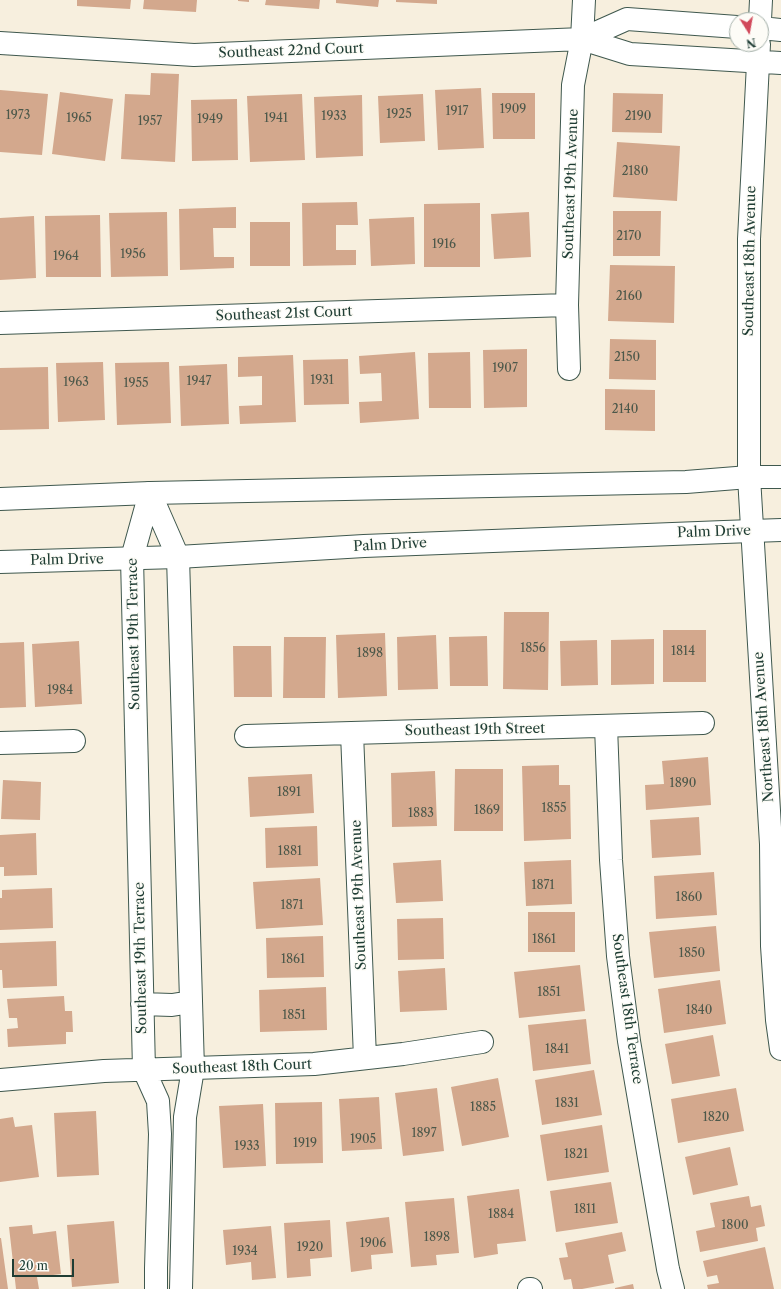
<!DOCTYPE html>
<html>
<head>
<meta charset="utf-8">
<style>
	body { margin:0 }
	#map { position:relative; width:781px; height:1289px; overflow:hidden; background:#f7efde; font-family:"Libre Caslon Text",serif }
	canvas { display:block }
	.north { position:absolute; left:729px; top:12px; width:40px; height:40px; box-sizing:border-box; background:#fdfcf7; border:1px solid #a4b0a9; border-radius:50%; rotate:169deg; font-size:11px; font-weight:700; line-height:16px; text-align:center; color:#1f3d34 }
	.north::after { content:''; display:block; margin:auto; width:14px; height:18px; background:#d1495b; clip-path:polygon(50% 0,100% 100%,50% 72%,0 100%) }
	.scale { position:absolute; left:12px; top:1259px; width:62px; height:18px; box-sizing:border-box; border:2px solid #1f3d34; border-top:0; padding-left:5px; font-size:12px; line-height:14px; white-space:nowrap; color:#1f3d34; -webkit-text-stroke:3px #fdfcf7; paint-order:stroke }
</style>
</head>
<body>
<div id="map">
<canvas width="781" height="1289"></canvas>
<div class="north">N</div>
<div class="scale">20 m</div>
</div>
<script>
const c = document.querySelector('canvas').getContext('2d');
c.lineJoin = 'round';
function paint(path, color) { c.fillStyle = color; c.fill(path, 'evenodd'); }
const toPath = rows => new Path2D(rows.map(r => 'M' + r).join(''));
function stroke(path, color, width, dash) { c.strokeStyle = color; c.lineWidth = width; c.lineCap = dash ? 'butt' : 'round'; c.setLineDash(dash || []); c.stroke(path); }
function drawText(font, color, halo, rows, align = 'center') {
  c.font = font + ' "Libre Caslon Text",serif'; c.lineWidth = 3; c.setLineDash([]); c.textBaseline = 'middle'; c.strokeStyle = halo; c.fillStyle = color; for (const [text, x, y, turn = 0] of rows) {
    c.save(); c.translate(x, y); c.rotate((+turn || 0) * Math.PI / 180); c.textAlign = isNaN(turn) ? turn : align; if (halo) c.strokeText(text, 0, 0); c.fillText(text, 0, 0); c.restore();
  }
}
paint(toPath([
	[77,0,131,0,130,9,77,6],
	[144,0,197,0,196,12,143,9],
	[238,0,249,0,249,2,238,1],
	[266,0,320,0,319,9,265,5],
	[336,0,379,0,378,7,336,3],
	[396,0,437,0,437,4,396,2],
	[151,73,179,74,175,162,121,159,125,94,150,95],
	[481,88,484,148,438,150,435,90],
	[0,90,48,94,42,155,0,152],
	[60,92,113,99,105,161,52,154],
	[492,93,535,93,535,139,493,139],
	[613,93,663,94,662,133,612,132],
	[302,94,305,160,250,162,247,96],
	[423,94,425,141,380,143,378,96],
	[362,95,363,156,316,158,314,97],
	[237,99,238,160,192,161,191,100],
	[617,142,680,146,677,201,613,197],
	[357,202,358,225,336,225,336,250,356,250,356,265,303,266,302,203],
	[480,203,480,267,424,267,424,204],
	[236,207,236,228,213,228,214,257,234,257,234,268,180,270,179,209],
	[613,211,661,211,660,256,613,256],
	[167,212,168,276,111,277,109,213],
	[529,212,531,257,494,259,491,214],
	[100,215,101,277,46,277,45,216],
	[34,216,36,278,0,280,0,218],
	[414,217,415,264,371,266,369,219],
	[250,222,290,222,290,266,250,266],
	[610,265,675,266,674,323,608,321],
	[610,339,656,340,656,380,609,379],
	[527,349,527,407,484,408,483,350],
	[415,352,419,419,360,423,359,402,382,401,381,373,360,374,359,356],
	[470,352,471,408,429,408,428,353],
	[293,355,296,422,240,424,239,406,262,405,262,376,238,377,238,357],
	[348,359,349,404,304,405,303,360],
	[103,362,105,420,58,422,56,363],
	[169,362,171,423,117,425,115,363],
	[227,364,229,424,181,426,179,366],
	[48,367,49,429,0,430,0,368],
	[605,389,655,390,655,431,605,430],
	[504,612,549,612,548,690,503,689],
	[663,630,706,630,706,682,663,682],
	[385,633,387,696,338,698,336,635],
	[436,635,438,689,398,690,397,637],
	[487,636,488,686,450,686,449,637],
	[284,637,326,637,325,698,283,698],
	[654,639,654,684,611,685,611,640],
	[597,640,598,685,561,686,560,641],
	[79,641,82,704,35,707,32,644],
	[24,642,26,707,0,708,0,643],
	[233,646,271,646,272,697,234,697],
	[708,757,711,805,646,810,645,785,664,784,662,761],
	[559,765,559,785,570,785,571,839,524,841,522,766],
	[455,769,503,769,503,831,454,831],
	[435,771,437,826,392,827,391,773],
	[312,774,314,813,250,817,248,777],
	[3,780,41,782,40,820,1,819],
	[699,817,701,855,652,858,650,820],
	[317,826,318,866,266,868,265,828],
	[36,833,37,875,4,876,4,867,0,867,0,835],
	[441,860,443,901,396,903,393,863],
	[571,860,572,904,526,906,524,862],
	[714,872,717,915,656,919,654,876],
	[320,878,323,925,256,929,253,882],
	[52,888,53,928,0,930,0,898,2,898,2,890],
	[528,912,575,912,575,952,528,952],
	[443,918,444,959,398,960,397,919],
	[716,926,720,971,654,978,649,932],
	[323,936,324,977,267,978,266,938],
	[56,941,57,986,3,988,2,970,0,970,0,943],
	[580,965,585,1011,519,1018,514,972],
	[445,968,447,1010,400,1012,398,971],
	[720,980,726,1024,664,1033,658,989],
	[326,987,327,1030,260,1032,259,990],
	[64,996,65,1011,72,1011,73,1032,66,1032,66,1044,8,1047,7,1029,18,1028,17,1018,9,1018,7,999],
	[586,1019,591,1064,533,1071,528,1025],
	[713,1035,720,1076,672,1084,665,1044],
	[594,1070,602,1115,542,1125,535,1080],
	[498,1078,509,1137,462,1146,451,1087],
	[437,1088,444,1151,403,1156,395,1093],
	[736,1088,744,1131,678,1143,671,1099],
	[379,1097,382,1149,342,1151,339,1099],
	[322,1102,323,1163,276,1164,275,1103],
	[263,1104,266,1166,223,1168,219,1106],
	[96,1111,99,1175,57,1177,54,1113],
	[13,1117,15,1127,32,1125,39,1177,0,1182,0,1119],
	[602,1125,609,1172,547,1181,540,1135],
	[730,1147,738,1185,693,1195,685,1157],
	[611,1182,618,1223,556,1232,550,1191],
	[519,1189,526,1241,497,1244,498,1254,474,1258,467,1196],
	[749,1196,751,1207,761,1205,765,1226,756,1228,758,1241,700,1252,696,1231,715,1227,710,1203],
	[454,1198,459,1253,436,1255,437,1265,411,1267,405,1202],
	[389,1217,393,1253,371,1255,372,1269,351,1272,346,1222],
	[330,1220,332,1257,310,1259,311,1276,287,1278,284,1223],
	[114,1221,119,1283,72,1287,67,1225],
	[32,1225,33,1234,56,1231,61,1274,37,1277,39,1289,16,1289,9,1227],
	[271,1226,276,1278,252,1280,251,1262,226,1265,223,1230],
	[622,1232,626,1251,608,1255,614,1283,582,1289,573,1289,571,1279,564,1280,559,1258,568,1257,565,1243],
	[0,1238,1,1238,8,1289,0,1289],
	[765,1247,774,1289,708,1289,707,1285,719,1283,717,1275,707,1277,703,1261],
	[633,1284,634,1289,615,1289,615,1288]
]), '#d3a88d');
const minor = toPath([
	[760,20,761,0],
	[761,28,781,30],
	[582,39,627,19,737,27],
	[0,43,194,55,582,39,630,54,781,63],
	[759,44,749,239,749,477,771,844,772,946,777,1020,781,1049],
	[0,323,567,305],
	[569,369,567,305,573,85,582,39,584,0],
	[150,493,178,557,193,1069,185,1117,181,1289],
	[150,493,132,558,144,1070,158,1101,160,1134,156,1268,156,1289],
	[606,726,611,860,618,956,629,1041,668,1269,673,1289],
	[352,733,365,1058],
	[246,736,703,723],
	[0,743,74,741],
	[142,1004,172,1005,191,1002],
	[0,1080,104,1071,314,1064,403,1054,482,1042],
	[529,1289,531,1289]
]);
const major = toPath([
	[0,499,150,493,686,482,749,477,781,477],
	[0,562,178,557,364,546,724,532,781,530]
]);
stroke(minor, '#3f584e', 24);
stroke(major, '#3f584e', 24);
stroke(minor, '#fff', 22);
stroke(major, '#fff', 22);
drawText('12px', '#4c584a', null, [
	["1909",513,110],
	["1917",457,112],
	["1925",399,115],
	["1973",18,116],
	["1933",334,117],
	["2190",638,117],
	["1965",79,119],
	["1941",276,119],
	["1949",210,120],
	["1957",150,122],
	["2180",635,172],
	["2170",629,237],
	["1916",444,245],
	["1956",133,255],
	["1964",66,257],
	["2160",629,297],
	["2150",627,358],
	["1907",505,369],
	["1931",322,381],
	["1947",199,382],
	["1963",76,383],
	["1955",136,384],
	["2140",625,410],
	["1856",533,649],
	["1814",683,652],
	["1898",370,654],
	["1984",60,691],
	["1890",683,784],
	["1891",289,793],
	["1855",554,809],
	["1869",487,811],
	["1883",421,814],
	["1881",290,852],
	["1871",543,886],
	["1860",689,898],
	["1871",292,906],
	["1861",544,940],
	["1850",692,954],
	["1861",293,960],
	["1851",549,993],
	["1840",699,1011],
	["1851",294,1016],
	["1841",557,1050],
	["1831",567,1104],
	["1885",483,1108],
	["1820",716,1118],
	["1897",424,1134],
	["1905",363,1140],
	["1919",305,1144],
	["1933",247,1147],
	["1821",576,1155],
	["1811",585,1210],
	["1884",501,1215],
	["1800",735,1226],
	["1898",437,1238],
	["1906",373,1244],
	["1920",310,1248],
	["1934",245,1252]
]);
drawText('14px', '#1f3d34', '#fdfcf7', [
	["Southeast 22nd Court",291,51,-2],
	["Southeast 19th Avenue",571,184,-88],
	["Southeast 18th Avenue",750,261,-89],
	["Southeast 21st Court",284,314,-2],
	["Palm Drive",714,532,-2],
	["Palm Drive",390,545,-3],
	["Palm Drive",67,560,-1],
	["Southeast 19th Terrace",134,634,-91],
	["Northeast 18th Avenue",764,727,-94],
	["Southeast 19th Street",475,730,-1],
	["Southeast 19th Avenue",359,895,-92],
	["Southeast 19th Terrace",141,958,-91],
	["Southeast 18th Terrace",627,1009,82],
	["Southeast 18th Court",242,1067,-2]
]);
</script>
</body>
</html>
